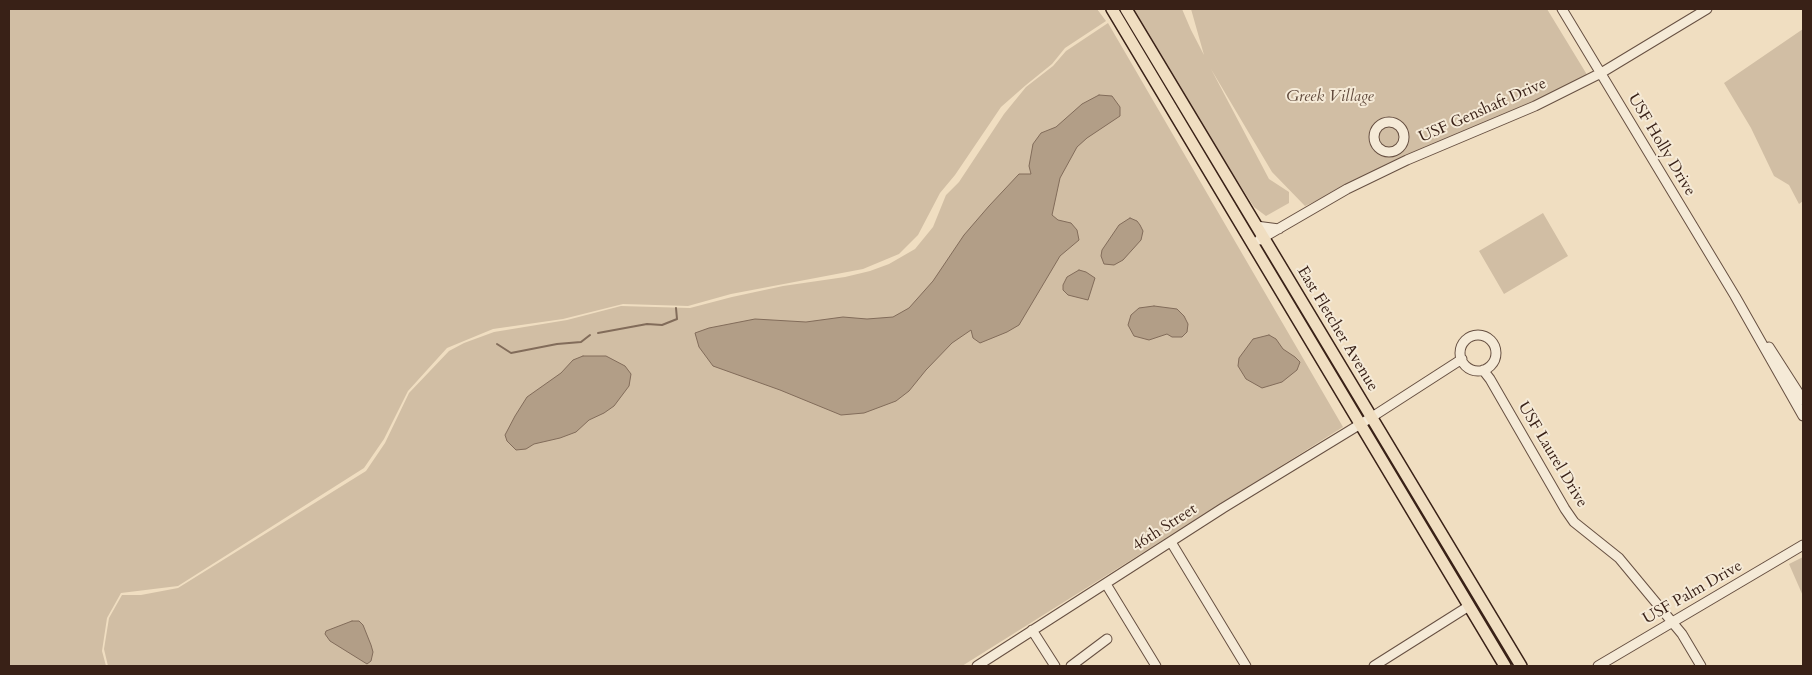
<!DOCTYPE html>
<html>
<head>
<meta charset="utf-8">
<style>
	body { margin:0 }
	#map { position:relative; width:1812px; height:675px; overflow:hidden; background:#f0dec1; font-family:Cardo,serif }
	canvas { display:block }
	.frame { position:absolute; inset:0; border:10px solid #392117; pointer-events:none }
</style>
</head>
<body>
<div id="map">
<canvas width="1812" height="675"></canvas>
<div class="frame"></div>
</div>
<script>
const c = document.querySelector('canvas').getContext('2d');
c.lineJoin = 'round';
function paint(path, color) { c.fillStyle = color; c.fill(path, 'evenodd'); }
const toPath = rows => new Path2D(rows.map(r => 'M' + r).join(''));
function stroke(path, color, width, dash) { c.strokeStyle = color; c.lineWidth = width; c.lineCap = dash ? 'butt' : 'round'; c.setLineDash(dash || []); c.stroke(path); }
function drawText(font, color, halo, rows, align = 'center') {
  c.font = font + ' Cardo,serif'; c.lineWidth = 4; c.setLineDash([]); c.textBaseline = 'middle'; c.strokeStyle = halo; c.fillStyle = color; for (const [text, x, y, turn = 0] of rows) {
    c.save(); c.translate(x, y); c.rotate((+turn || 0) * Math.PI / 180); c.textAlign = isNaN(turn) ? turn : align; if (halo) c.strokeText(text, 0, 0); c.fillText(text, 0, 0); c.restore();
  }
}
paint(toPath([
	[9,9,1097,9,1106,21,1065,48,1052,64,1026,85,1001,107,955,175,940,193,918,235,899,254,863,269,731,294,688,306,623,304,563,319,493,329,447,348,408,391,384,439,364,468,178,586,121,593,107,618,102,651,106,666,9,666],
	[1128,9,1182,9,1191,30,1204,55,1191,9,1547,9,1589,78,1305,206,1272,172,1211,69,1269,179,1289,192,1289,203,1266,216,1254,207],
	[1108,23,1343,427,962,666,108,666,104,649,109,618,122,595,141,595,178,588,366,471,385,443,409,393,449,351,464,343,494,332,567,320,621,306,690,308,732,297,783,286,845,277,870,271,889,264,915,249,933,227,946,195,959,182,1004,114,1026,87,1053,66,1066,51],
	[1803,29,1803,201,1799,204,1789,185,1774,176,1751,128,1724,83],
	[1543,213,1568,256,1504,294,1479,251],
	[1803,557,1803,596,1789,564]
]), '#d1bea4');
const water = toPath([
	[1099,95,1112,96,1120,107,1120,116,1087,138,1077,147,1060,178,1052,215,1058,220,1071,223,1077,230,1079,240,1060,256,1019,325,1007,332,980,343,973,338,971,330,952,343,926,370,909,391,896,401,864,413,841,415,780,390,713,366,699,347,695,333,709,328,755,319,806,322,843,317,867,319,893,317,909,308,933,281,964,235,989,206,1019,174,1031,174,1029,166,1033,144,1041,133,1056,127,1082,104,1099,95],
	[1130,218,1137,221,1140,225,1143,231,1141,240,1123,260,1114,265,1104,264,1101,256,1102,250,1119,225,1130,218],
	[1079,270,1086,272,1095,278,1088,300,1068,295,1063,290,1063,285,1067,277,1079,270],
	[1154,306,1177,309,1184,316,1188,324,1187,332,1182,337,1172,337,1167,334,1149,340,1134,336,1128,325,1131,315,1139,308,1154,306],
	[1269,335,1276,339,1283,349,1295,357,1300,362,1297,370,1282,382,1262,388,1246,379,1238,366,1239,358,1253,339,1269,335],
	[583,356,606,356,625,366,631,374,629,386,614,406,604,413,589,420,576,432,560,438,534,444,526,449,516,450,507,441,505,435,515,416,527,397,561,373,573,360,583,356],
	[352,621,359,621,363,625,371,645,373,652,371,661,367,664,330,641,325,634,326,631,352,621]
]);
paint(water, '#b29e87');
stroke(water, '#826c5a', 1);
stroke(toPath([
	[598,333,647,324,662,325,677,319,676,308],
	[497,344,511,353,557,344,581,342,590,335]
]), '#826c5a', 2);
const minor = toPath([
	[1562,9,1735,296,1803,416],
	'1374 137a15 15 0 1 1 30 0a15 15 0 1 1-30 0Z',
	[1256,226,1279,229],
	[1259,240,1347,189,1407,160,1535,106,1601,73,1707,9],
	'1460 353a18 18 0 1 1 36 0a18 18 0 1 1-36 0Z',
	[1769,347,1803,400],
	[1483,370,1490,379,1565,509,1574,522,1619,558,1682,634,1701,666],
	[1171,542,1246,666],
	[1106,584,1156,666],
	[1032,630,1055,666],
	[977,666,1223,508,1372,417,1462,359],
	[1071,666,1107,639],
	[1374,666,1469,606],
	[1598,666,1803,545]
]);
const major = toPath([
	[1112,9,1505,666],
	[1126,9,1521,666]
]);
stroke(minor, '#675042', 11);
stroke(major, '#392117', 14);
stroke(minor, '#f5ead7', 9);
stroke(major, '#f0dec1', 11);
drawText('italic 16px', '#5f483a', '#f5ead7', [
	["Greek Village",1330,97]
]);
drawText('16px', '#392117', '#f5ead7', [
	["USF Genshaft Drive",1483,111,-24],
	["USF Holly Drive",1661,145,59],
	["East Fletcher Avenue",1337,329,59],
	["USF Laurel Drive",1552,455,59],
	["46th Street",1165,528,-33],
	["USF Palm Drive",1693,593,-30]
]);
</script>
</body>
</html>
